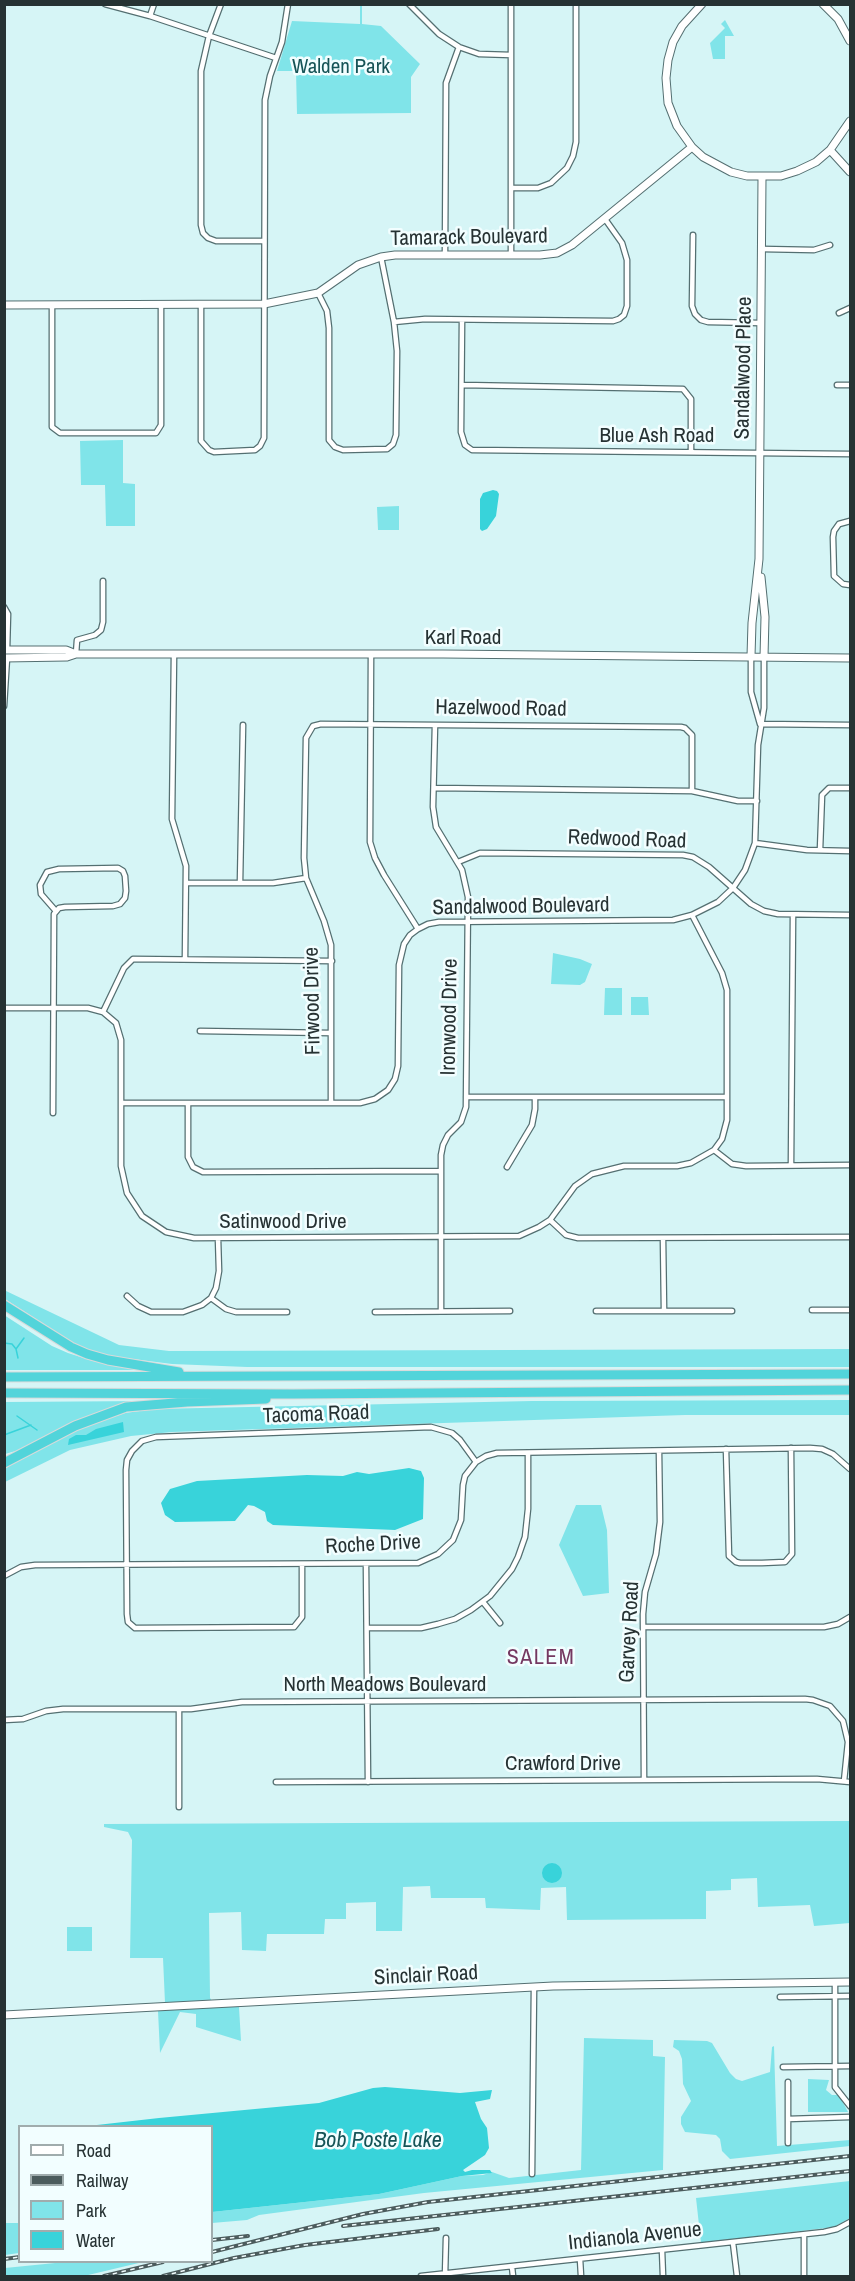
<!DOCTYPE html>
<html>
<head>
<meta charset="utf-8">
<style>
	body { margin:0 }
	#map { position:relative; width:855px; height:2281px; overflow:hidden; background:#d6f5f6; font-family:"Archivo Narrow",sans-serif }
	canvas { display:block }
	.frame { position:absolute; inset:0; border:6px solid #263233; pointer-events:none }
	.legend { position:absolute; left:18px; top:2125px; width:195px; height:138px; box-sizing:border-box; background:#f2feff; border:2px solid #a0acad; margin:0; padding:8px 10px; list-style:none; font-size:18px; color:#263233 }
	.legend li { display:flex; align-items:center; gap:12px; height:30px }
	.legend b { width:30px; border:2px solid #a0acad }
</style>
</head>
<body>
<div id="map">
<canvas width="855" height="2281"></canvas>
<div class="frame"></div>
<ul class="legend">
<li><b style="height:8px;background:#fff"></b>Road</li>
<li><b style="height:8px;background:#4c5c5d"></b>Railway</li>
<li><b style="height:16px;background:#80e4e9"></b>Park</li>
<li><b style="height:16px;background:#38d3da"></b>Water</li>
</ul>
</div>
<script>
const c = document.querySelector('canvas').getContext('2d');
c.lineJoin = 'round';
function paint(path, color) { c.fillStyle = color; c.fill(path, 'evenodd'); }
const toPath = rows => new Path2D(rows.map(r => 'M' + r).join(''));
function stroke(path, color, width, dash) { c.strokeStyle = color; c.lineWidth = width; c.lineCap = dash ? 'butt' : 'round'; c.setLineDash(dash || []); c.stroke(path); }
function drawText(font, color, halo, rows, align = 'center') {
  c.font = font + ' "Archivo Narrow",sans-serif'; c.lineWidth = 5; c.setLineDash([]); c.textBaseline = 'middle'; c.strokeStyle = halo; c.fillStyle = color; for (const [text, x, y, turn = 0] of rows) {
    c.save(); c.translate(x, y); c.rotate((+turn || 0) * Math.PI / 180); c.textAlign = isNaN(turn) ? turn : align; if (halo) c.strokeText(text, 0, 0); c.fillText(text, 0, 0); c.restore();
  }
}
paint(toPath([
	[360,5,362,5,362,24,381,26,420,64,411,77,411,113,297,114,296,71,277,71,292,21,360,24],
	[725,20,734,36,725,36,725,59,713,59,710,43,725,28,721,24],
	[123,440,123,483,135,484,135,526,106,526,105,485,81,485,80,441],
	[399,506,399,530,378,530,377,507],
	[553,953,580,959,592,964,585,982,580,985,551,984],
	[605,988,622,988,622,1015,604,1015],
	[631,997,648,997,649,1015,631,1015],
	[4,1290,119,1345,169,1351,850,1349,850,1367,247,1367,172,1364,117,1357,99,1354,73,1343,5,1299],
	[4,1315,52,1346,68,1353,93,1361,144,1370,5,1370],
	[850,1400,850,1415,685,1415,172,1432,131,1436,70,1450,5,1482,5,1469,16,1461,78,1429,125,1413,154,1409,532,1401],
	[148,1401,72,1423,19,1450,5,1454,5,1402],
	[576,1505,601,1505,607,1530,609,1593,583,1596,559,1545],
	[850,1821,850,1923,814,1926,810,1905,758,1907,757,1878,731,1879,731,1890,706,1891,706,1919,567,1920,566,1887,541,1888,540,1910,486,1908,485,1898,431,1898,430,1886,403,1887,402,1931,376,1931,376,1902,346,1903,346,1919,325,1919,324,1934,267,1934,266,1951,242,1950,241,1912,209,1913,210,1998,216,2007,239,2007,241,2041,196,2027,196,2014,180,2012,160,2053,158,2011,165,2003,163,1958,130,1958,132,1840,128,1832,104,1827,104,1824],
	[67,1927,92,1927,92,1951,67,1951],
	[584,2038,653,2040,653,2056,665,2057,663,2170,424,2193,259,2215,247,2220,212,2223,212,2212,379,2194,462,2176,483,2175,492,2172,509,2178,581,2170],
	[674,2040,707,2041,712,2043,730,2073,736,2079,742,2081,770,2072,772,2047,774,2046,777,2146,850,2140,850,2146,730,2159,722,2151,720,2139,716,2135,685,2132,681,2124,681,2117,691,2101,683,2084,682,2059,679,2051,673,2047],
	[808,2079,829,2080,826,2090,832,2095,839,2095,848,2112,808,2112],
	[850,2181,850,2218,834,2227,701,2243,696,2198],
	[5,2223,19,2223,19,2253,5,2255],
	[65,2262,143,2262,84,2276,5,2276,5,2268]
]), '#80e4e9');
paint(toPath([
	[493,490,497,491,499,494,496,516,487,529,482,531,480,529,480,499,483,493],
	[123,1422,124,1432,68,1445,69,1439,76,1435,86,1435,96,1429],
	[409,1468,421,1471,424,1478,423,1519,395,1530,273,1525,267,1521,265,1512,254,1506,248,1505,235,1521,175,1522,165,1515,161,1503,170,1489,197,1481,307,1475,343,1476,357,1472,369,1474],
	'542 1873a10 10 0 1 1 20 0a10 10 0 1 1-20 0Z',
	[385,2087,460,2093,492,2090,490,2099,475,2102,481,2119,487,2128,489,2148,485,2155,463,2170,465,2172,472,2170,490,2170,492,2173,462,2176,379,2194,212,2212,212,2126,88,2126,159,2118,319,2103,373,2088]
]), '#38d3da');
stroke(toPath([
	[4,1343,12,1344,16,1349,18,1358],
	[16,1349,24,1338],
	[17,1416,37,1430],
	[4,1435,31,1425]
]), '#38d3da', 1.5);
const street = toPath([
	[105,4,150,16,276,58],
	[221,4,209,36,201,71,201,225,203,233,208,238,216,241,264,241],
	[409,4,439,34,459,47,479,54,511,55],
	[150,16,154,4],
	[511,188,538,188,551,183,567,168,573,156,576,142,576,4],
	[693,235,692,306,695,314,701,320,708,322,761,323],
	[762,249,814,250,830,245],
	[445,254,446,83,459,47],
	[511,255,511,4],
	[318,293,327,311,329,328,329,440,335,447,343,450,387,449,393,444,396,435,397,351,394,322,381,257],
	[52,305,52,427,60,433,156,433,161,425,161,305],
	[201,305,201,441,209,450,214,452,255,450,260,446,264,438,265,100,270,76,282,42,288,4],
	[839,313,850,308],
	[462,320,461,432,465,445,472,450,850,454],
	[394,322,425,319,613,321,619,319,624,315,627,306,627,260,622,243,605,219],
	[462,385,683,389,691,399,691,452],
	[837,385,850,385],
	[850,521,839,524,834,531,833,537,834,576,843,584,850,585],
	[4,607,8,614,7,650],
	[76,654,77,640,95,635,101,630,103,622,103,581],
	[174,654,172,819,186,866,185,959],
	[371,655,370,842,375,858,384,875,418,929],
	[751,656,751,692,760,724],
	[4,706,7,658],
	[760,724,850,725],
	[435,725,433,807,436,827,462,870,468,897,466,1107,461,1122,448,1135,443,1145,441,1155,441,1311],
	[434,788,692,791,738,801,757,801],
	[755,843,807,850,850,851],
	[820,850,822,795,829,788,850,788],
	[458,862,480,853,683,855,693,857,709,867,751,904,764,911,778,914,850,915],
	[186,883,273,883,306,878],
	[240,883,243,725],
	[4,1008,88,1008,103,1012,116,1023,121,1040,121,1166,127,1193,142,1216,166,1232,194,1238,519,1236,539,1227,550,1220,575,1186,592,1174,624,1166,677,1166,691,1163,714,1150,722,1139,727,1120,727,990,722,973,692,915],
	[103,1012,124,968,133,959,332,961],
	[200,1031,331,1033],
	[466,1097,727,1097],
	[331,1102,331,945,324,921,306,878,304,858,306,738,313,726,321,724,681,727,685,728,692,735,692,791],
	[121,1103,360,1103,375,1099,388,1090,395,1079,398,1066,399,965,404,944,410,935,418,929,428,924,439,922,673,920,692,915,718,902,733,888,745,870,755,843,758,745,764,708,764,657],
	[188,1103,188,1157,193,1167,203,1172,441,1171],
	[53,1113,54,914,59,908,65,907,113,906,120,904,125,898,126,891,125,876,123,871,118,868,59,869,47,872,40,885,41,894,55,910],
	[714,1150,732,1164,746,1166,850,1165],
	[791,1165,793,915],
	[507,1167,532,1125,535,1109,535,1097],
	[550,1220,566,1235,578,1238,850,1237],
	[663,1238,664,1310],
	[127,1296,138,1306,151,1312,183,1312,202,1305,211,1298,216,1288,219,1271,218,1238],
	[211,1298,226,1309,236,1312,287,1312],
	[812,1310,850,1310],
	[596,1311,732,1311],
	[375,1312,510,1311],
	[726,1449,729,1556,736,1562,740,1563,762,1563,785,1562,792,1554,791,1448],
	[366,1564,368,1782],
	[302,1565,302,1617,294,1627,135,1628,128,1622,127,1614,126,1470,127,1460,132,1451,142,1441,156,1437,431,1427,452,1433,460,1440,476,1462],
	[4,1576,21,1567,35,1565,418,1563,438,1554,453,1540,461,1520,463,1485,465,1476,476,1462,486,1456,497,1453,810,1448,822,1449,833,1454,850,1469],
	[483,1602,500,1623],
	[643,1627,824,1627,838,1624,850,1617],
	[367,1628,421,1628,438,1624,455,1619,471,1610,490,1596,512,1569,518,1557,525,1537,528,1509,528,1453],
	[179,1709,179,1807],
	[4,1720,23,1719,46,1711,63,1709,191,1709,242,1702,805,1699,813,1700,830,1706,843,1721,848,1742,844,1781],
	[644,1780,643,1614,645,1592,656,1554,660,1522,659,1451],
	[276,1782,817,1779,850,1782],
	[835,1983,835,2087,850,2106],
	[780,1997,850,1996],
	[783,2067,850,2066],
	[788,2119,850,2117],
	[788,2143,788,2082],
	[532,2174,534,1987],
	[804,2235,804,2276],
	[733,2243,737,2276],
	[662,2250,663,2276],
	[580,2259,581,2276],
	[512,2267,513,2276],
	[421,2276,824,2232,837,2229,850,2222],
	[445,2276,446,2238]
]);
const secondary = toPath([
	[702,4,682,26,673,42,668,60,666,78,668,103,677,126,692,147,703,157,731,172,747,176,781,176,797,171,816,162,830,150,850,121],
	[823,4,838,19,850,41],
	[830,150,850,172],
	[4,305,264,304,318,293,358,265,381,257,395,255,540,255,557,253,572,245,692,147],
	[761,577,765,617,764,657],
	[4,650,66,650,76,654],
	[751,656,752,623,759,559,762,178],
	[4,658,67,657,76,654,443,654,850,658],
	[4,2015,553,1986,850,1982]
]);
const highway = toPath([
	[4,1305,71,1347,87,1354,108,1360,179,1372],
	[4,1377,850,1374],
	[4,1393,293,1394,850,1390],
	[4,1463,75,1426,126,1407,187,1402,266,1399]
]);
stroke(street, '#546f71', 7);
stroke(secondary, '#546f71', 9);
stroke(highway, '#d8dada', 11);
stroke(street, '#fff', 4.5);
stroke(secondary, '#fff', 7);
stroke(highway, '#52d4da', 9);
const rail = toPath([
	[343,2226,850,2171],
	[212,2240,248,2236],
	[212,2252,363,2214,428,2202,850,2156],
	[4,2259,20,2257],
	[104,2276,163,2262],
	[163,2276,234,2258,305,2245,438,2229]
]);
stroke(rail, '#4c5c5d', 4);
stroke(rail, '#f2feff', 1.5, [4.5]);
drawText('21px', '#165457', '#f2feff', [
	["Walden Park",341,67]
]);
drawText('21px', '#263233', '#f2feff', [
	["Tamarack Boulevard",469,238,-1],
	["Sandalwood Place",744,368,-89],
	["Blue Ash Road",657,436],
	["Karl Road",463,638],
	["Hazelwood Road",501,709,1],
	["Redwood Road",627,840,2],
	["Sandalwood Boulevard",521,907,-1],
	["Firwood Drive",313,1001,-91],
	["Ironwood Drive",450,1017,-89],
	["Satinwood Drive",283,1222],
	["Tacoma Road",316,1415,-2],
	["Roche Drive",373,1545,-3],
	["Garvey Road",630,1632,-87],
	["North Meadows Boulevard",385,1685],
	["Crawford Drive",563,1764],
	["Sinclair Road",426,1976,-3],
	["Indianola Avenue",635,2237,-6]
]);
c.letterSpacing = '1.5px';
drawText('22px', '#743861', '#f2feff', [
	["SALEM",541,1658]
]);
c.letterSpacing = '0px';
drawText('italic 22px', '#155457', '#f2feff', [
	["Bob Poste Lake",378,2141]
]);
</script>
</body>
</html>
